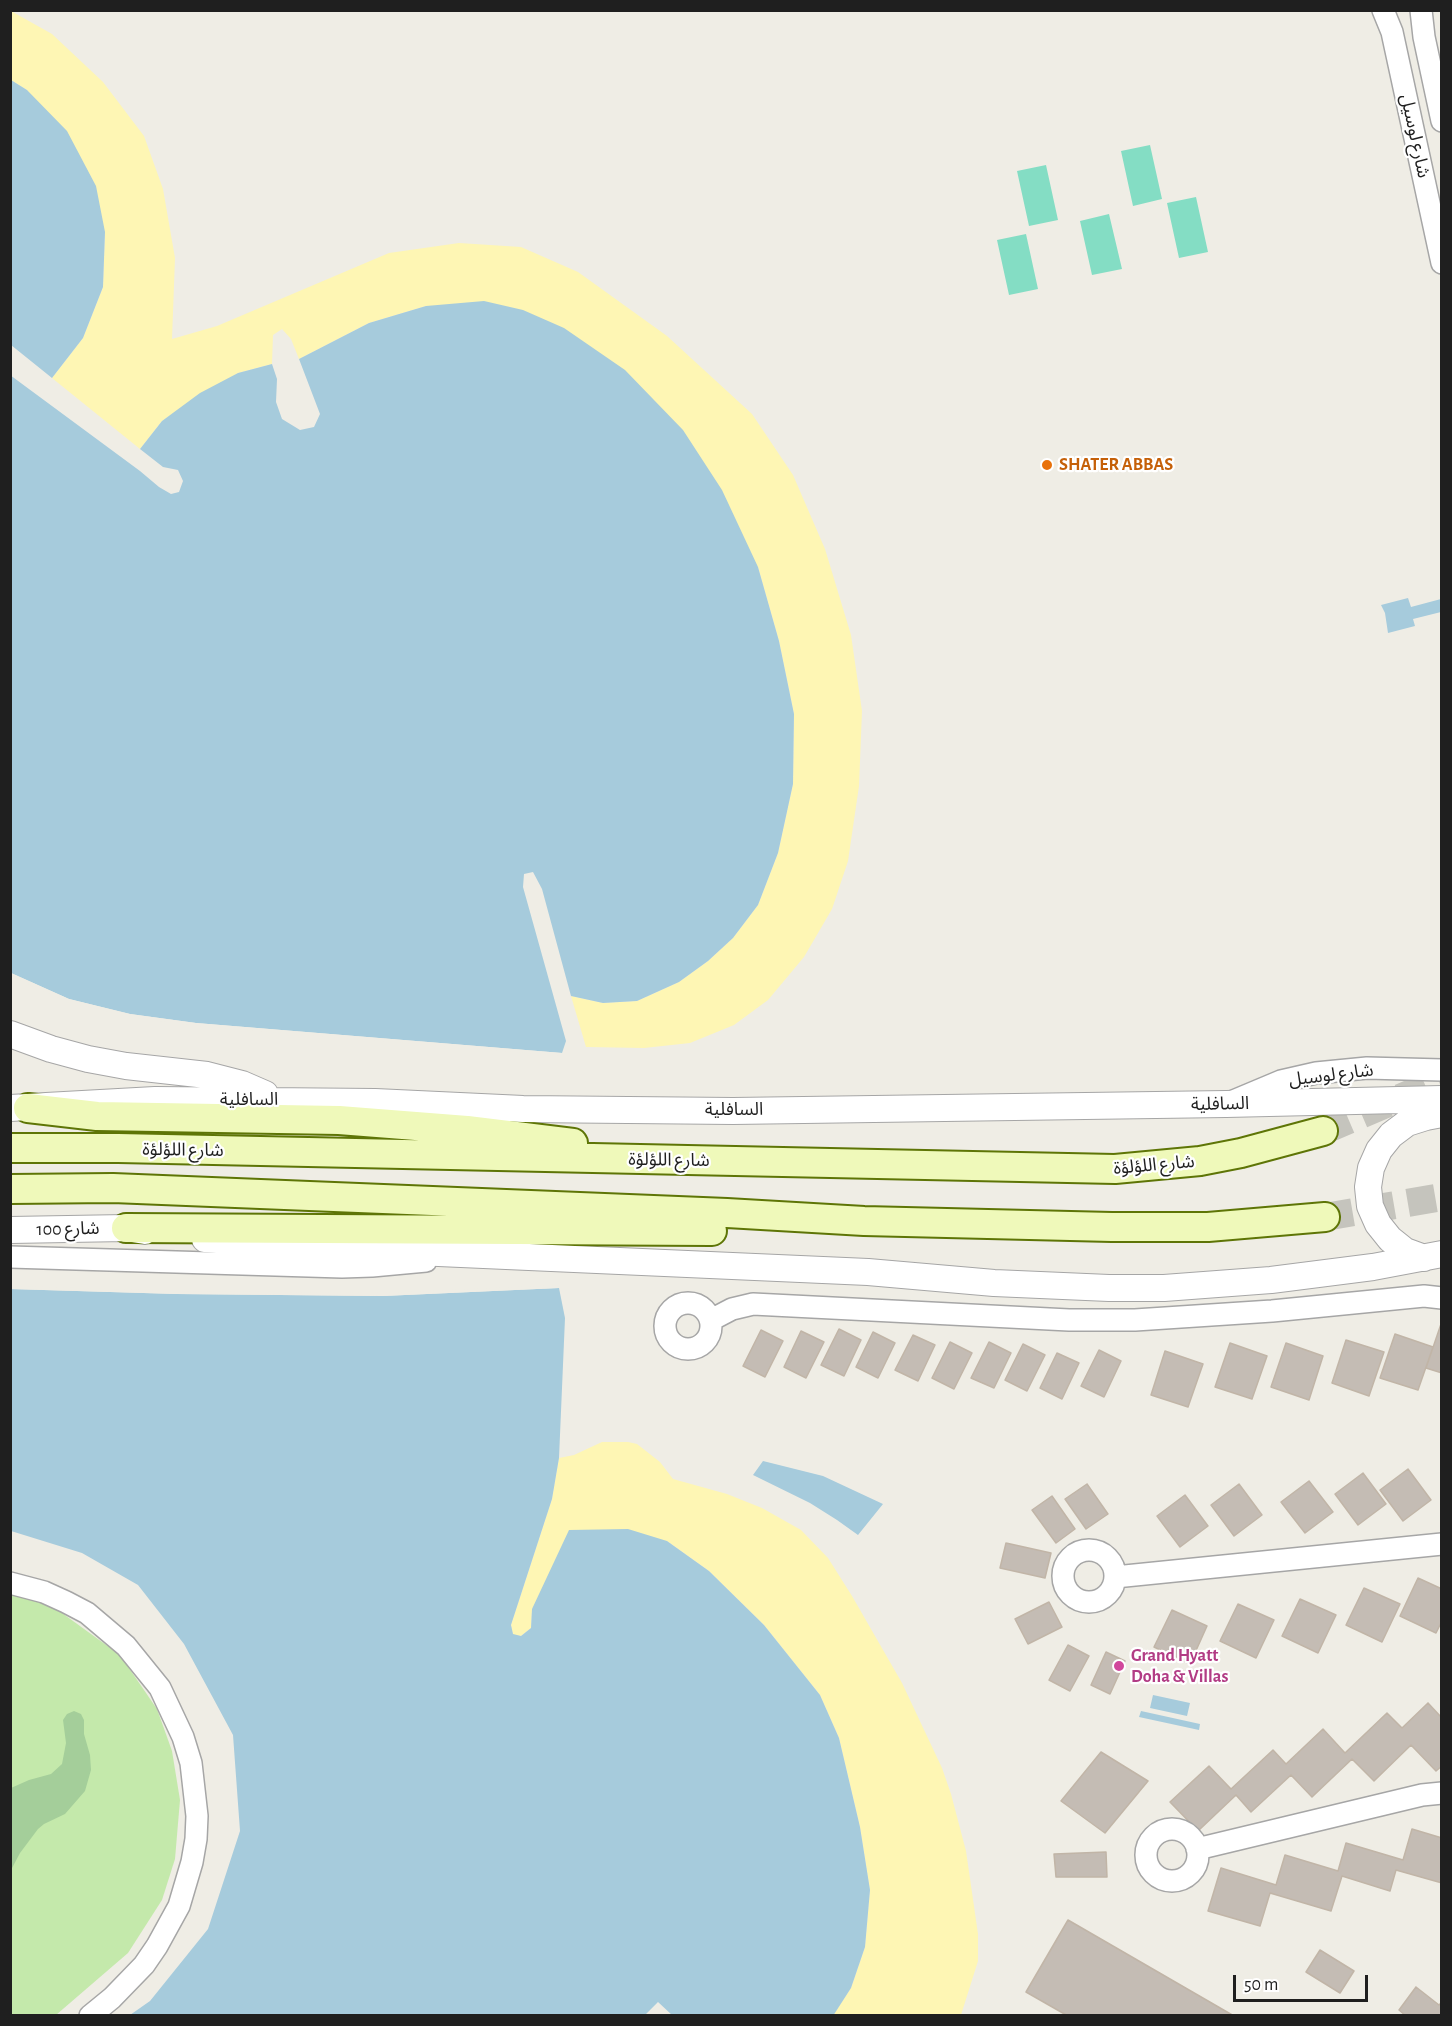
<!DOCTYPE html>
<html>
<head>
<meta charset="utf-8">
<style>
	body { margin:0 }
	#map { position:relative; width:1452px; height:2026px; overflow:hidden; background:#efede5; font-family:"Alegreya Sans",sans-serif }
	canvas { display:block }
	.frame { position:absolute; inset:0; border:12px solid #1f1f1f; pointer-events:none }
	.scale { position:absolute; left:1233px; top:1975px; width:135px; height:27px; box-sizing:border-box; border:3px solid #1f1f1f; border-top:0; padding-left:8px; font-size:18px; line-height:21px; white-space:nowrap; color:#1f1f1f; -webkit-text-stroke:4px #fff; paint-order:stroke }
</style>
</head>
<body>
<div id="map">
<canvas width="1452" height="2026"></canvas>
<div class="frame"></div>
<div class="scale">50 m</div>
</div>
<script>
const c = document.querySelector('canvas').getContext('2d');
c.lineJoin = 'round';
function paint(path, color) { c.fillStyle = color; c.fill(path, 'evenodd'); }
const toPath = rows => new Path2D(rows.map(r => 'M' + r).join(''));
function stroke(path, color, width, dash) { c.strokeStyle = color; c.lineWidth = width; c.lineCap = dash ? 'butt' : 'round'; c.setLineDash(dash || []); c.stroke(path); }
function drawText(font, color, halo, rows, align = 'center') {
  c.font = font + ' "Alegreya Sans","Noto Sans Arabic",sans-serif'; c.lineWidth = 4.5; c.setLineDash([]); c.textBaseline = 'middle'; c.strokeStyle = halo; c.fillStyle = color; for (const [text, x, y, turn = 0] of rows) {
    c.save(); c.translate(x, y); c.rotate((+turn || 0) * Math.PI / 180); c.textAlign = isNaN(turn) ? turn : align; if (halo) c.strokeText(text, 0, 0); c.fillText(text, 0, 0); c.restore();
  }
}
paint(toPath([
	[11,1593,44,1600,120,1655,157,1709,172,1751,180,1800,175,1859,162,1900,128,1953,56,2015,11,2016]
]), '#c4e9ab');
paint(toPath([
	[74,1711,81,1714,84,1720,84,1734,90,1755,91,1770,85,1791,65,1814,44,1824,38,1829,20,1853,11,1870,11,1788,29,1780,51,1774,62,1764,66,1743,63,1720,67,1714]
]), '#a4ce9a');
paint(toPath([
	[11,11,52,34,103,82,144,136,163,189,175,258,172,339,217,326,389,253,459,243,521,247,578,272,667,336,752,414,793,475,825,549,851,635,862,711,859,786,848,861,832,909,804,957,768,1000,734,1025,690,1043,644,1048,586,1047,571,996,603,1003,637,1001,679,982,708,961,733,938,758,905,778,853,793,784,794,714,779,641,758,567,426,306,369,323,299,359,291,339,282,329,273,335,272,364,238,373,162,421,140,449,52,378,83,338,103,287,105,232,27,90,11,80],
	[602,1442,628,1442,637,1444,660,1462,673,1479,727,1494,762,1508,801,1530,828,1558,852,1596,902,1683,942,1768,951,1794,966,1851,978,1934,978,1961,961,2015,833,2015,851,1988,865,1947,870,1890,860,1827,839,1738,820,1695,764,1625,709,1571,667,1541,532,1609,531,1628,521,1636,513,1635,511,1625,552,1499,559,1458,574,1455]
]), '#fef6b4');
paint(toPath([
	[1150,145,1162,199,1133,206,1121,151],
	[1046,165,1058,220,1029,226,1017,171],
	[1196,197,1208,252,1179,258,1167,203],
	[1109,214,1122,269,1092,275,1080,221],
	[1026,234,1038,289,1009,295,997,240]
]), '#84ddc4');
paint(toPath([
	[11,80,27,90,67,131,96,186,105,232,103,287,83,338,52,378,11,345],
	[484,301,523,310,564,328,625,370,683,430,722,490,758,567,779,641,794,714,793,784,778,853,758,905,733,938,708,961,679,982,637,1001,603,1003,571,996,542,889,533,872,524,874,523,887,566,1041,562,1053,196,1023,130,1014,69,999,11,973,10,375,140,471,159,487,171,494,179,492,183,481,178,470,163,467,140,449,162,421,200,393,238,373,272,364,277,379,276,402,282,419,300,430,314,427,320,414,299,359,369,323,426,306],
	[1408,598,1411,607,1441,599,1441,612,1413,619,1415,626,1388,633,1385,613,1381,605],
	[559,1288,565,1318,559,1458,552,1499,511,1625,513,1634,521,1636,531,1628,532,1609,569,1530,628,1529,667,1541,709,1571,764,1625,820,1695,839,1738,860,1827,870,1890,865,1947,851,1988,833,2016,672,2015,658,2002,644,2016,130,2015,150,2001,208,1929,240,1831,233,1735,184,1644,138,1585,82,1553,11,1531,11,1289,177,1294,383,1296],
	[763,1461,823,1476,883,1504,858,1535,837,1520,810,1503,753,1475],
	[1153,1695,1190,1703,1187,1716,1150,1708],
	[1141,1711,1200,1724,1199,1730,1139,1717]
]), '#a6cbdc');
paint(toPath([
	[11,973,69,999,130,1014,196,1023,562,1053,562,1056,196,1026,130,1017,68,1002,10,976],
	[559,1285,559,1288,383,1296,177,1294,10,1289,11,1286,177,1291,383,1293]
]), '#efede5');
const building = toPath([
	[1441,1324,1442,1325,1442,1373,1426,1368,1441,1324],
	[839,1329,861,1340,844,1376,821,1365,839,1329],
	[761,1330,783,1341,765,1377,743,1366,761,1330],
	[801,1331,824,1342,806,1378,784,1367,801,1331],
	[873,1332,895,1343,878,1378,856,1367,873,1332],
	[1395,1334,1433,1347,1418,1390,1380,1378,1395,1334],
	[913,1335,935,1345,918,1381,895,1370,913,1335],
	[1346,1340,1384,1352,1369,1396,1332,1383,1346,1340],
	[950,1342,972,1353,954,1389,932,1378,950,1342],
	[989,1342,1011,1353,994,1388,971,1378,989,1342],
	[1230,1343,1267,1356,1252,1399,1215,1387,1230,1343],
	[1286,1343,1323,1356,1309,1400,1271,1387,1286,1343],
	[1023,1344,1045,1355,1027,1391,1005,1380,1023,1344],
	[1099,1350,1121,1361,1104,1397,1081,1386,1099,1350],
	[1165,1351,1203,1364,1188,1407,1151,1395,1165,1351],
	[1057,1353,1079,1363,1062,1399,1040,1388,1057,1353],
	[1408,1469,1431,1500,1403,1521,1380,1490,1408,1469],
	[1363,1473,1386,1504,1358,1525,1335,1494,1363,1473],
	[1309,1481,1333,1512,1305,1533,1281,1502,1309,1481],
	[1087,1484,1108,1514,1086,1529,1065,1499,1087,1484],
	[1239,1484,1262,1515,1234,1536,1211,1505,1239,1484],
	[1185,1495,1208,1526,1180,1547,1157,1516,1185,1495],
	[1052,1496,1075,1529,1056,1543,1032,1510,1052,1496],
	[1006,1543,1051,1553,1045,1578,1000,1568,1006,1543],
	[1418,1578,1442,1589,1442,1621,1436,1633,1400,1616,1418,1578],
	[1364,1588,1400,1604,1382,1642,1346,1625,1364,1588],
	[1300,1599,1336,1615,1318,1653,1282,1636,1300,1599],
	[1049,1602,1062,1627,1028,1644,1015,1619,1049,1602],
	[1238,1604,1274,1620,1256,1658,1220,1641,1238,1604],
	[1172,1610,1207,1626,1190,1664,1154,1647,1172,1610],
	[1068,1645,1089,1656,1070,1691,1049,1680,1068,1645],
	[1106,1652,1125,1661,1110,1694,1091,1685,1106,1652],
	[1428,1703,1442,1718,1442,1766,1436,1771,1411,1745,1374,1781,1352,1759,1312,1797,1291,1775,1251,1812,1236,1795,1198,1831,1170,1802,1209,1766,1231,1789,1273,1750,1286,1764,1323,1729,1345,1753,1387,1713,1402,1728,1428,1703],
	[1101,1752,1148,1781,1105,1833,1061,1801,1101,1752],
	[1412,1829,1442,1838,1442,1883,1396,1870,1390,1891,1342,1876,1331,1911,1270,1893,1260,1926,1208,1911,1221,1868,1276,1885,1285,1855,1338,1871,1346,1843,1403,1860,1412,1829],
	[1106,1852,1107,1877,1056,1877,1054,1854,1106,1852],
	[1068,1920,1234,2016,1068,2016,1026,1992,1068,1920],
	[1320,1950,1354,1971,1340,1993,1306,1972,1320,1950],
	[1416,1987,1439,2005,1442,2002,1442,2016,1406,2016,1399,2010,1416,1987]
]);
paint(building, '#c4bcb4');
stroke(building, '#c1b5a7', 1.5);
stroke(toPath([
	[1323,1131,1442,1080],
	[1325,1217,1442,1197]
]), '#c5c4bd', 28, [28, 14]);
const minor = toPath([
	[1383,10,1392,32,1442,263],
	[1421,10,1424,37,1442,121],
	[1231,1102,1281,1081,1316,1073,1367,1068,1442,1070],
	[10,1257,342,1267,372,1266,426,1261],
	'665 1326a23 23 0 1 1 46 0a23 23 0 1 1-46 0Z',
	[711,1320,732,1309,753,1304,1069,1320,1135,1320,1272,1311,1424,1296,1442,1298],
	'1063 1576a26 26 0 1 1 52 0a26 26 0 1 1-52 0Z',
	[1115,1577,1442,1544],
	[10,1583,44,1592,66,1602,87,1613,126,1646,160,1688,183,1737,191,1763,197,1816,196,1839,192,1862,179,1906,157,1946,144,1965,112,1998,90,2016],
	'1146 1855a26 26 0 1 1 52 0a26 26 0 1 1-52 0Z',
	[1197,1849,1422,1795,1442,1793]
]);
const tertiary = toPath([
	[10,1034,51,1049,88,1059,126,1066,207,1075,242,1084,265,1094],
	[10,1108,155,1100,375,1102,523,1109,733,1111,1226,1104,1442,1099],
	[10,1230,126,1228,145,1231],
	[205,1239,303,1247,868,1272,994,1283,1109,1288,1164,1288,1271,1280,1373,1267,1442,1254],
	[1424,1258,1405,1251,1390,1239,1378,1224,1370,1206,1368,1187,1371,1168,1379,1150,1391,1135,1407,1123,1426,1117,1442,1114]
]);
const secondary = toPath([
	[28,1108,97,1116,339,1120,467,1130,573,1143],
	[10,1148,118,1148,1115,1169,1200,1161,1241,1153,1323,1131],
	[10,1189,113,1188,727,1213,864,1221,1112,1227,1208,1227,1325,1217],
	[126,1228,712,1231]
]);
stroke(minor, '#a6a6a6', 24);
stroke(tertiary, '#a6a6a6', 28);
stroke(secondary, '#5e7506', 32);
stroke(minor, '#fff', 21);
stroke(tertiary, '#fff', 26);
stroke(secondary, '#eff9ba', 28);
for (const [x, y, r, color] of [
	[1047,465,6,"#e8710a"],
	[1119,1666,6,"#d1479c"]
]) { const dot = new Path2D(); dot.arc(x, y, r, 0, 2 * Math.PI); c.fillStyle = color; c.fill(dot); stroke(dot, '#fff', 2); }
drawText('18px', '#1f1f1f', '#fff', [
	["شارع لوسيل",1415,136,78],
	["شارع لوسيل",1331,1075,-7],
	["السافلية",249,1100],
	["السافلية",1220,1104,-1],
	["السافلية",734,1110],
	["شارع اللؤلؤة",183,1150,1],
	["شارع اللؤلؤة",669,1160,1],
	["شارع اللؤلؤة",1154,1165,-5],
	["شارع 100",68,1229,-1]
]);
drawText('bold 18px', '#c56008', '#fff', [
	["SHATER ABBAS",1059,465]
], 'left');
drawText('bold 18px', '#b23c85', '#fff', [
	["Grand Hyatt",1131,1656],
	["Doha & Villas",1131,1677]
], 'left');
</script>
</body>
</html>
